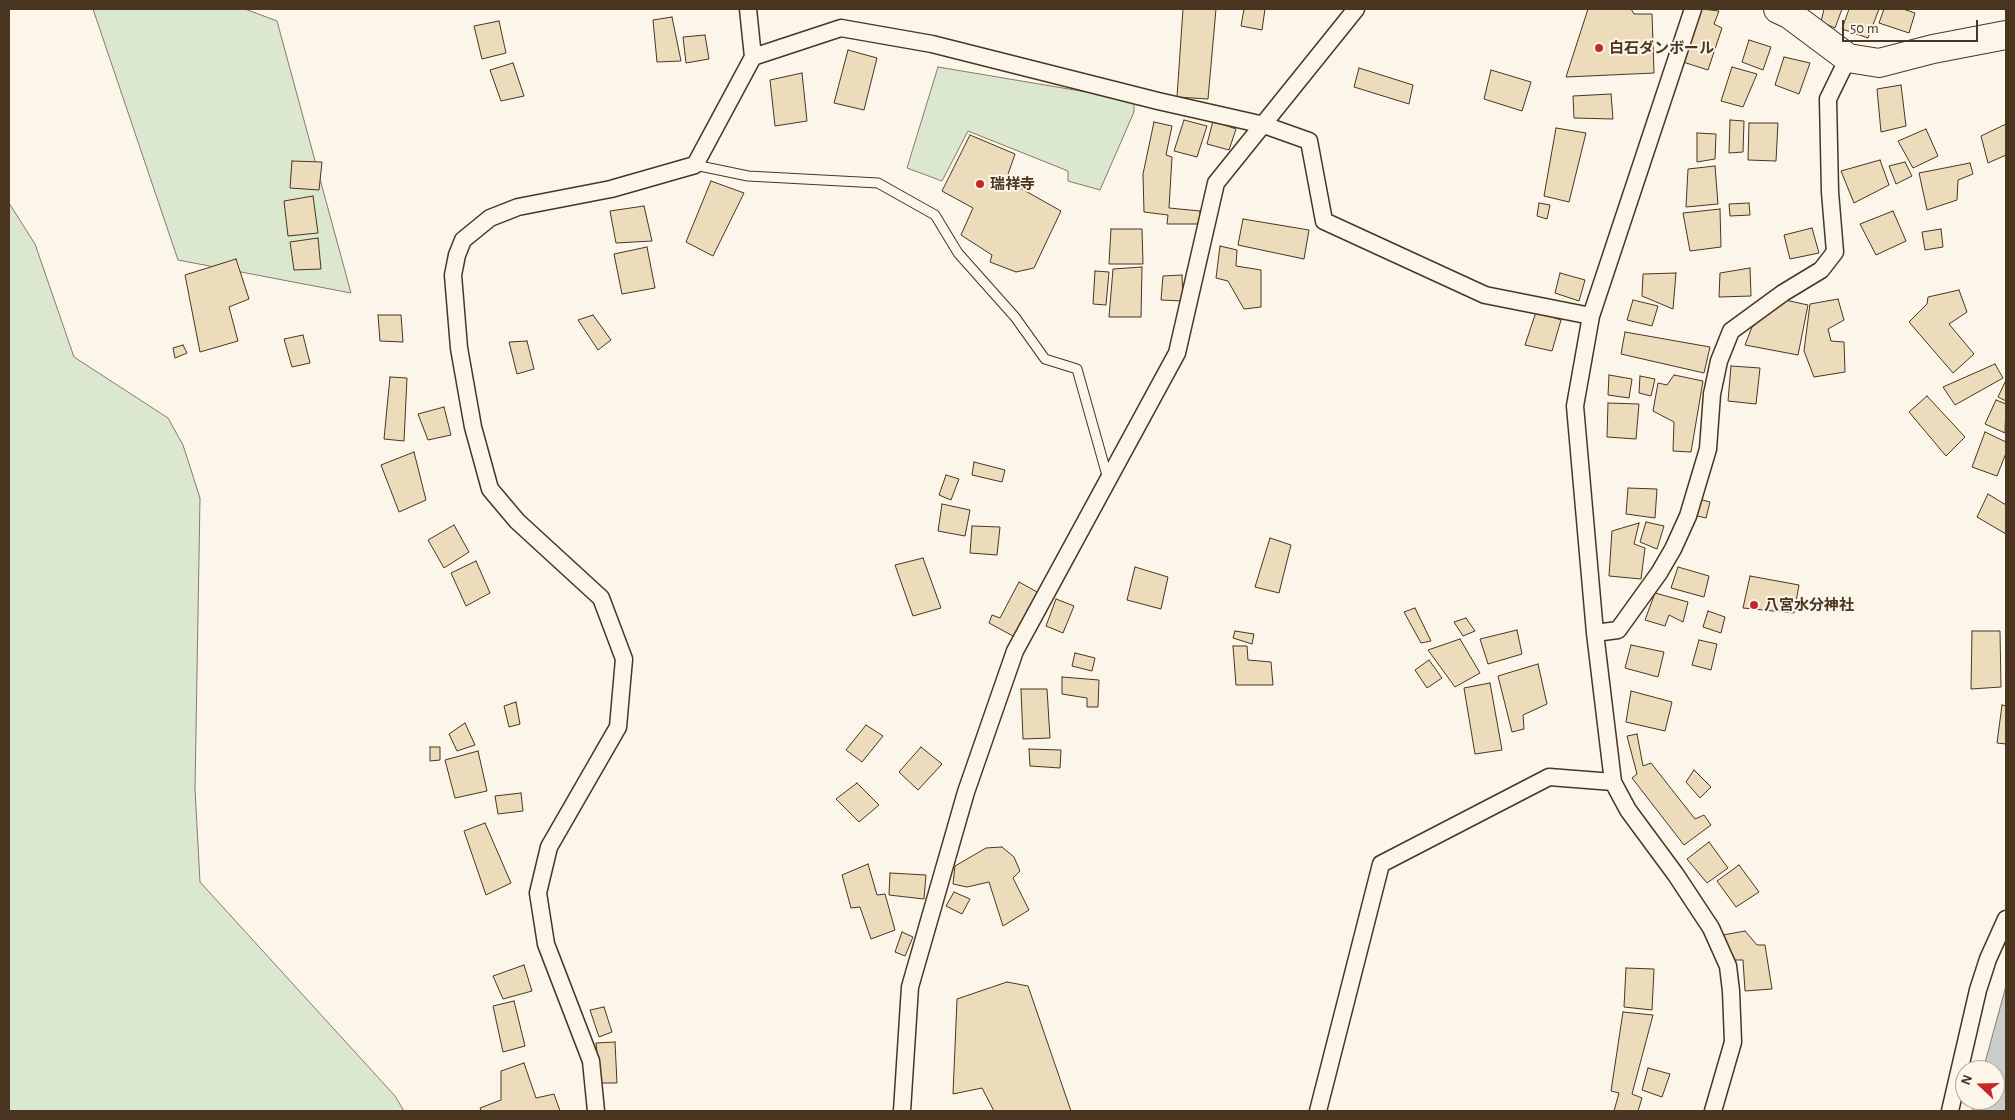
<!DOCTYPE html>
<html>
<head>
<meta charset="utf-8">
<style>
	body { margin:0 }
	#map { position:relative; width:2015px; height:1120px; overflow:hidden; background:#fbf6e9; font-family:"Alegreya Sans",sans-serif }
	canvas { display:block }
	.frame { position:absolute; inset:0; border:10px solid #4a3520; pointer-events:none }
	.north { position:absolute; left:1955px; top:1060px; width:50px; height:50px; box-sizing:border-box; background:#fbf6e9; border:1px solid #b4a999; border-radius:50%; rotate:291deg; font-size:14px; font-weight:700; line-height:20px; text-align:center; color:#4a3520 }
	.north::after { content:''; display:block; margin:auto; width:18px; height:22px; background:#c62828; clip-path:polygon(50% 0,100% 100%,50% 72%,0 100%) }
	.scale { position:absolute; left:1842px; top:20px; width:136px; height:22px; box-sizing:border-box; border:2px solid #4a3520; border-top:0; padding-left:6px; font-size:15px; line-height:18px; white-space:nowrap; color:#4a3520; -webkit-text-stroke:4px #fbf6e9; paint-order:stroke }
</style>
</head>
<body>
<div id="map">
<canvas width="2015" height="1120"></canvas>
<div class="frame"></div>
<div class="north">N</div>
<div class="scale">50 m</div>
</div>
<script>
const c = document.querySelector('canvas').getContext('2d');
c.lineJoin = 'round';
function paint(path, color) { c.fillStyle = color; c.fill(path, 'evenodd'); }
const toPath = rows => new Path2D(rows.map(r => 'M' + r).join(''));
function stroke(path, color, width, dash) { c.strokeStyle = color; c.lineWidth = width; c.lineCap = dash ? 'butt' : 'round'; c.setLineDash(dash || []); c.stroke(path); }
function drawText(font, color, halo, rows, align = 'center') {
  c.font = font + ' "Alegreya Sans","Noto Sans JP",sans-serif'; c.lineWidth = 4; c.setLineDash([]); c.textBaseline = 'middle'; c.strokeStyle = halo; c.fillStyle = color; for (const [text, x, y, turn = 0] of rows) {
    c.save(); c.translate(x, y); c.rotate((+turn || 0) * Math.PI / 180); c.textAlign = isNaN(turn) ? turn : align; if (halo) c.strokeText(text, 0, 0); c.fillText(text, 0, 0); c.restore();
  }
}
const green = toPath([
	[93,9,245,9,277,21,351,293,178,260,93,9],
	[938,67,1134,100,1134,112,1100,190,1068,181,1068,171,968,131,942,181,907,168,938,67],
	[9,203,35,244,74,357,168,418,183,445,200,498,195,789,200,882,395,1096,404,1111,9,1111,9,203]
]);
paint(green, '#dce7d0');
stroke(green, '#887966', 1);
const water = toPath([
	[2006,986,2006,1111,1972,1111,1975,1100,1995,1100,1995,1070,1983,1070,2006,986]
]);
paint(water, '#c9cecd');
stroke(water, '#887966', 1);
const building = toPath([
	[1183,9,1216,9,1208,99,1177,97,1183,9],
	[1244,9,1265,9,1262,30,1241,26,1244,9],
	[1588,9,1631,9,1634,14,1652,14,1654,73,1566,77,1588,9],
	[1702,9,1719,11,1714,24,1722,28,1708,70,1683,62,1702,9],
	[1824,9,1842,9,1835,28,1821,22,1824,9],
	[1849,9,1879,9,1868,38,1842,29,1849,9],
	[1884,9,1903,9,1915,13,1909,33,1879,23,1884,9],
	[672,17,681,61,657,62,653,20,672,17],
	[499,21,506,53,482,59,474,26,499,21],
	[705,35,709,59,686,63,683,37,705,35],
	[1749,40,1771,47,1763,70,1742,62,1749,40],
	[848,50,877,58,864,110,834,103,848,50],
	[1784,57,1810,63,1799,94,1775,85,1784,57],
	[513,63,524,96,501,101,490,70,513,63],
	[1732,67,1757,74,1743,107,1721,101,1732,67],
	[1359,68,1413,85,1409,104,1354,87,1359,68],
	[1491,70,1531,82,1522,111,1484,99,1491,70],
	[802,73,807,121,775,126,770,80,802,73],
	[1901,85,1906,126,1881,132,1877,89,1901,85],
	[1611,94,1613,119,1574,118,1573,96,1611,94],
	[1184,120,1207,126,1197,157,1174,151,1184,120],
	[1730,120,1744,121,1743,152,1729,153,1730,120],
	[1213,121,1236,129,1229,150,1207,144,1213,121],
	[1154,122,1172,126,1166,155,1172,157,1169,208,1200,211,1200,224,1167,224,1168,215,1144,212,1143,174,1154,122],
	[1749,123,1778,123,1776,161,1748,160,1749,123],
	[2006,124,2006,155,1988,163,1981,136,2006,124],
	[1556,128,1586,133,1569,202,1544,196,1556,128],
	[1926,129,1938,156,1913,168,1898,141,1926,129],
	[1697,133,1716,134,1715,159,1697,162,1697,133],
	[970,135,1015,154,1006,180,1061,211,1034,268,1016,272,990,262,992,255,961,235,973,208,942,191,970,135],
	[1880,160,1889,185,1854,203,1841,171,1880,160],
	[292,161,322,162,319,190,290,188,292,161],
	[1905,162,1912,176,1896,184,1889,166,1905,162],
	[1970,163,1973,174,1958,180,1957,200,1927,210,1919,173,1970,163],
	[1715,166,1718,204,1686,207,1688,169,1715,166],
	[711,181,744,193,713,256,686,242,711,181],
	[313,196,318,233,288,236,284,201,313,196],
	[1539,203,1550,205,1547,219,1537,216,1539,203],
	[1749,203,1750,215,1730,216,1729,204,1749,203],
	[644,206,652,241,616,243,610,211,644,206],
	[1720,209,1721,247,1690,251,1683,213,1720,209],
	[1893,211,1906,241,1876,255,1860,224,1893,211],
	[1243,219,1309,230,1304,259,1238,245,1243,219],
	[1812,228,1819,253,1790,259,1784,235,1812,228],
	[1111,229,1142,229,1143,264,1109,264,1111,229],
	[1941,229,1943,247,1925,250,1922,232,1941,229],
	[318,238,321,269,294,270,290,242,318,238],
	[1220,246,1237,250,1236,266,1261,270,1261,307,1244,309,1228,281,1216,278,1220,246],
	[647,247,655,288,622,294,614,254,647,247],
	[236,259,249,299,229,307,238,341,200,352,185,275,236,259],
	[1142,267,1141,317,1109,317,1113,269,1142,267],
	[1750,268,1751,296,1719,297,1720,273,1750,268],
	[1095,271,1109,272,1106,305,1093,304,1095,271],
	[1560,273,1585,280,1579,301,1555,293,1560,273],
	[1676,273,1673,309,1642,296,1643,274,1676,273],
	[1182,275,1183,301,1161,300,1163,276,1182,275],
	[1959,290,1967,312,1949,324,1974,354,1953,373,1909,322,1927,304,1928,297,1959,290],
	[1838,299,1844,320,1828,329,1831,341,1844,342,1845,372,1814,377,1804,351,1810,304,1838,299],
	[1633,300,1658,306,1652,326,1627,320,1633,300],
	[1785,300,1808,305,1798,355,1745,345,1752,327,1785,300],
	[1536,312,1561,320,1552,351,1525,345,1536,312],
	[378,315,401,315,403,342,380,341,378,315],
	[593,315,611,340,598,350,578,320,593,315],
	[1625,332,1710,347,1704,373,1621,354,1625,332],
	[303,335,310,363,292,367,284,339,303,335],
	[527,341,534,369,517,374,509,342,527,341],
	[183,345,187,353,175,358,173,348,183,345],
	[1995,364,2003,378,1955,405,1943,387,1995,364],
	[1731,366,1760,368,1756,404,1728,401,1731,366],
	[1609,375,1632,379,1629,398,1608,395,1609,375],
	[1674,375,1703,381,1691,452,1673,451,1674,422,1653,411,1658,383,1667,385,1674,375],
	[1640,376,1655,379,1651,396,1639,393,1640,376],
	[390,377,407,378,404,441,384,439,390,377],
	[2006,380,2006,401,1998,397,2006,380],
	[1927,396,1965,437,1946,456,1909,412,1927,396],
	[1996,400,2006,404,2005,433,1985,424,1996,400],
	[1608,403,1639,404,1636,439,1607,437,1608,403],
	[444,407,451,435,428,440,418,414,444,407],
	[1985,432,2006,442,2006,453,1997,476,1972,467,1985,432],
	[414,452,426,500,399,512,381,465,414,452],
	[974,462,1005,470,1002,482,972,475,974,462],
	[946,475,959,479,951,500,939,495,946,475],
	[1628,488,1657,489,1655,518,1626,514,1628,488],
	[1988,494,2006,505,2006,534,1977,517,1988,494],
	[1699,499,1710,502,1706,518,1693,515,1699,499],
	[942,504,970,510,965,536,938,531,942,504],
	[1646,522,1664,526,1657,549,1640,542,1646,522],
	[1639,523,1634,544,1645,548,1641,579,1609,576,1612,531,1639,523],
	[454,525,469,552,444,568,428,540,454,525],
	[972,526,1000,527,997,555,970,553,972,526],
	[1270,538,1291,545,1279,593,1255,587,1270,538],
	[923,558,941,608,913,616,895,565,923,558],
	[476,561,490,593,466,606,451,573,476,561],
	[1135,567,1168,577,1161,609,1127,600,1135,567],
	[1678,567,1709,576,1704,597,1671,588,1678,567],
	[1750,576,1799,585,1794,613,1743,608,1750,576],
	[1019,582,1039,593,1013,636,989,623,992,615,1000,618,1019,582],
	[1655,593,1688,602,1683,622,1669,615,1665,626,1645,620,1655,593],
	[1056,599,1074,606,1063,633,1046,626,1056,599],
	[1415,608,1431,641,1421,643,1404,612,1415,608],
	[1708,611,1725,617,1721,633,1703,627,1708,611],
	[1466,618,1475,631,1463,636,1454,622,1466,618],
	[1517,630,1522,654,1488,664,1480,639,1517,630],
	[1235,631,1254,634,1252,644,1233,638,1235,631],
	[1972,631,2000,631,2001,687,1971,689,1972,631],
	[1460,639,1480,673,1455,687,1428,650,1460,639],
	[1699,640,1717,644,1711,670,1692,665,1699,640],
	[1631,645,1664,652,1658,677,1625,668,1631,645],
	[1233,646,1247,646,1248,660,1271,662,1273,685,1236,685,1233,646],
	[1075,653,1095,658,1092,671,1072,666,1075,653],
	[1429,660,1442,678,1427,688,1415,670,1429,660],
	[1538,664,1547,704,1523,715,1524,729,1512,732,1498,676,1538,664],
	[1062,677,1099,680,1098,707,1087,707,1087,698,1062,694,1062,677],
	[1490,683,1502,750,1475,754,1464,688,1490,683],
	[1021,689,1047,689,1050,738,1023,739,1021,689],
	[1631,691,1672,702,1665,731,1626,722,1631,691],
	[516,702,520,724,509,727,504,706,516,702],
	[2002,705,2006,706,2006,744,1997,743,2002,705],
	[465,723,475,745,457,751,449,734,465,723],
	[866,725,883,736,862,762,846,750,866,725],
	[1637,734,1643,766,1651,763,1695,819,1704,815,1711,825,1684,845,1632,778,1637,774,1627,736,1637,734],
	[430,747,440,747,440,760,430,761,430,747],
	[921,747,942,764,918,790,899,772,921,747],
	[1029,749,1061,750,1060,768,1030,766,1029,749],
	[478,751,487,791,455,798,445,760,478,751],
	[1694,770,1711,787,1700,798,1686,782,1694,770],
	[857,783,879,805,859,822,836,799,857,783],
	[521,793,523,811,498,814,495,796,521,793],
	[485,823,511,883,486,895,464,831,485,823],
	[1709,842,1728,868,1707,883,1687,859,1709,842],
	[1002,847,1014,857,1020,871,1013,878,1029,910,1003,926,989,882,967,887,953,884,955,866,986,848,1002,847],
	[868,864,877,895,885,894,895,930,871,939,860,907,851,908,842,875,868,864],
	[1739,865,1759,892,1736,907,1717,881,1739,865],
	[890,873,926,875,924,899,889,895,890,873],
	[954,892,970,899,962,914,946,906,954,892],
	[1745,931,1757,945,1765,945,1772,989,1745,991,1743,960,1734,960,1723,935,1745,931],
	[902,932,913,937,905,956,895,952,902,932],
	[524,965,532,991,503,999,493,976,524,965],
	[1626,968,1654,969,1652,1010,1624,1007,1626,968],
	[1007,982,1028,986,1071,1111,994,1111,982,1088,953,1094,957,999,1007,982],
	[514,1001,525,1046,503,1052,493,1006,514,1001],
	[604,1007,612,1032,599,1037,590,1010,604,1007],
	[1623,1012,1653,1015,1632,1094,1642,1098,1638,1111,1614,1111,1619,1093,1611,1091,1623,1012],
	[615,1042,617,1083,600,1083,596,1043,615,1042],
	[524,1063,536,1098,554,1094,560,1111,481,1111,480,1108,501,1100,501,1071,524,1063],
	[1648,1068,1670,1074,1662,1097,1642,1090,1648,1068]
]);
paint(building, '#ecdcbc');
stroke(building, '#4a3520', 1);
const lane = toPath([
	[695,165,748,176,878,183,935,215,958,253,1015,317,1045,359,1077,369,1108,479]
]);
const street = toPath([
	[1693,9,1591,316,1575,406,1595,633,1613,782,1628,810,1676,875,1711,928,1728,966,1731,991,1733,1042,1713,1111],
	[753,57,841,28,932,44,1158,101,1264,125,1309,141,1324,221,1485,295,1591,316],
	[1595,633,1618,630,1659,573,1673,549,1688,516,1708,449,1712,394,1719,361,1731,331,1783,293,1821,270,1835,252,1830,192,1828,99,1848,58],
	[596,1111,591,1061,546,944,538,893,549,847,618,727,624,659,601,598,517,521,490,489,473,427,459,348,453,275,457,255,463,240,490,218,518,207,611,189,695,165,753,57,748,9],
	[902,1111,910,987,966,792,1015,651,1177,353,1216,183,1356,9],
	[1318,1111,1381,864,1549,777,1613,782],
	[1950,1111,1978,990,1988,959,2006,919]
]);
const highway = toPath([
	[1778,9,1789,14,1848,58,1879,63,1933,49,2006,35]
]);
stroke(lane, '#4a3520', 11);
stroke(street, '#4a3520', 19);
stroke(highway, '#4a3520', 30);
stroke(lane, '#fbf6e9', 9);
stroke(street, '#fbf6e9', 16);
stroke(highway, '#fbf6e9', 28);
for (const [x, y, r, color] of [
	[1599,48,5,"#c62828"],
	[980,184,5,"#c62828"],
	[1754,605,5,"#c62828"]
]) { const dot = new Path2D(); dot.arc(x, y, r, 0, 2 * Math.PI); c.fillStyle = color; c.fill(dot); stroke(dot, '#fbf6e9', 2); }
drawText('bold 15px', '#4a3520', '#fbf6e9', [
	["白石ダンボール",1609,48],
	["瑞祥寺",990,184],
	["八宮水分神社",1764,605]
], 'left');
</script>
</body>
</html>
